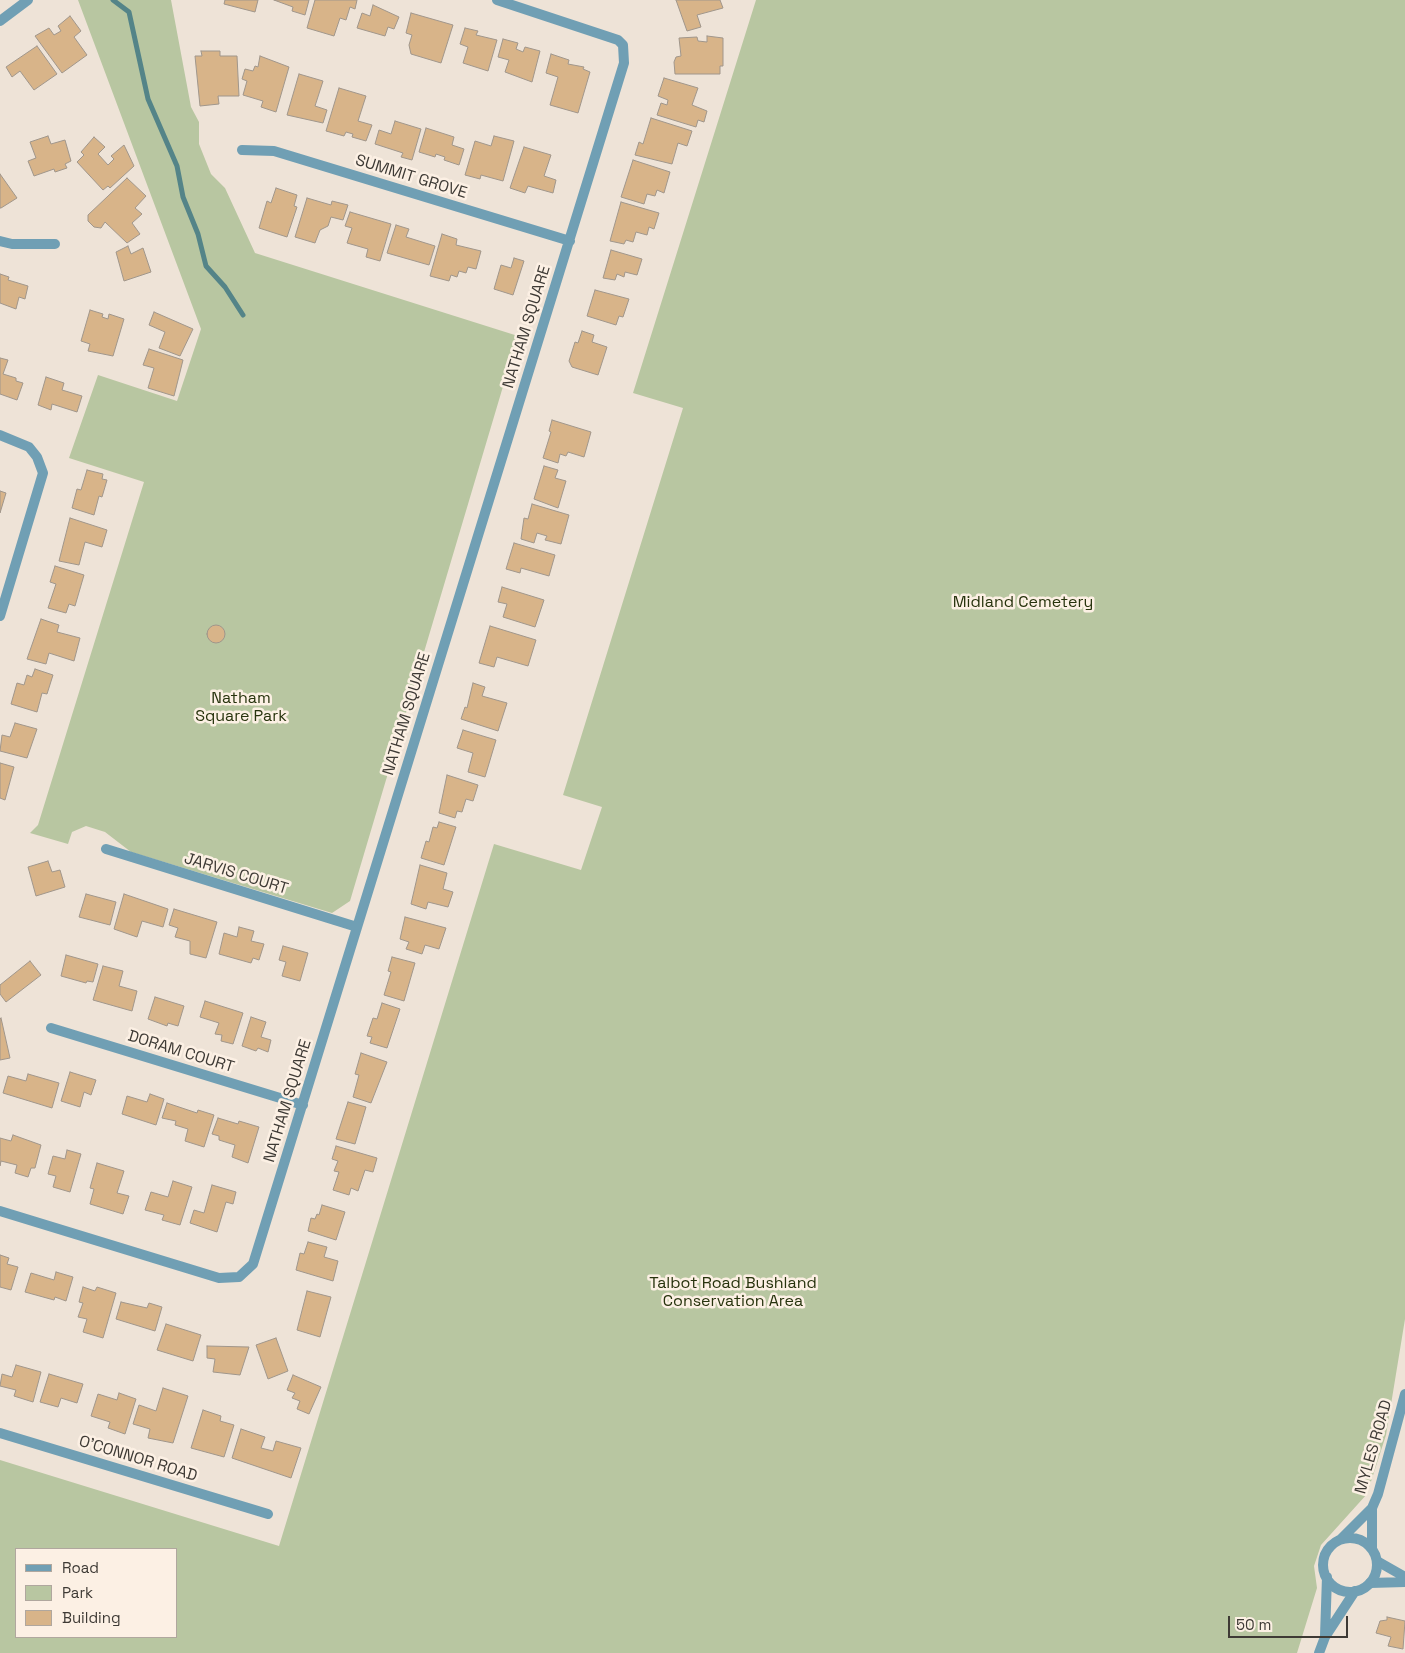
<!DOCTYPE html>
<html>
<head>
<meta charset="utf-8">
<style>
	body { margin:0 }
	#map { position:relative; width:1405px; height:1653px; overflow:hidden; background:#eee3d7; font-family:"Space Grotesk",sans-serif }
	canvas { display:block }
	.legend { position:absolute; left:15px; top:1548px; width:162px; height:90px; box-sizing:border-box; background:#fcf0e4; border:1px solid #b0a79e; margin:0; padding:6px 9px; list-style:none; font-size:15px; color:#3e3a35 }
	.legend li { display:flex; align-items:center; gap:10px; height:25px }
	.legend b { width:25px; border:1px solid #b0a79e }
	.scale { position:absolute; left:1228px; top:1616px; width:120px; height:22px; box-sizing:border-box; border:2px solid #3e3a35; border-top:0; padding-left:6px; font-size:15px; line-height:18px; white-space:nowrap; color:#3e3a35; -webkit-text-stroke:4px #fcf0e4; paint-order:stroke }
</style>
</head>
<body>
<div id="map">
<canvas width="1405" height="1653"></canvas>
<ul class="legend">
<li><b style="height:6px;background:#709fb4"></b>Road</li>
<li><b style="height:14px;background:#b8c6a1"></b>Park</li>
<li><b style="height:14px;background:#d8b489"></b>Building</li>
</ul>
<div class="scale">50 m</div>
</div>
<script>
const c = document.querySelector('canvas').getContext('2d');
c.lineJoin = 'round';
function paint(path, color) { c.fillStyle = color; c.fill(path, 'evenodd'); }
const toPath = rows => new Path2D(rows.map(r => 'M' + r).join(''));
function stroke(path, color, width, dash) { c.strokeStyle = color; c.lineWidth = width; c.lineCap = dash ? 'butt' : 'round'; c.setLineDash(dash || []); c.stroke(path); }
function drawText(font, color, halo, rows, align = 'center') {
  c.font = font + ' "Space Grotesk",sans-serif'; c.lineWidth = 5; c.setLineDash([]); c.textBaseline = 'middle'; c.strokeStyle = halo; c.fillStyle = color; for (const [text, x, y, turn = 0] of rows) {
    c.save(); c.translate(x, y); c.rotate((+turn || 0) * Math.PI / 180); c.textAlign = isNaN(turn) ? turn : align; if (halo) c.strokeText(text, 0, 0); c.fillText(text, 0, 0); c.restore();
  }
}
paint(toPath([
	[78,0,171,0,191,107,199,122,199,144,211,174,225,188,255,253,518,336,350,901,332,913,131,852,105,832,86,826,72,832,68,844,30,833,38,825,144,482,69,458,98,375,177,401,201,329],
	[756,0,1405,0,1405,1319,1386,1435,1367,1494,1321,1545,1314,1566,1317,1588,1297,1653,0,1653,0,1460,279,1546,494,844,581,870,602,807,563,795,683,408,633,393],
	[16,1549,176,1549,176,1637,16,1637]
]), '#b8c6a1');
stroke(toPath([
	[113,0,129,12,148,99,177,166,183,197,198,234,206,266,225,287,243,315]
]), '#548488', 5);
const building = toPath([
	[225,0,258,0,255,12,224,4,225,0],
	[274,0,309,0,305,15,292,11,293,7,274,0],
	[315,0,357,0,355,9,350,7,346,20,340,18,334,36,307,28,315,0],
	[676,0,720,0,723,8,697,15,701,27,687,31,676,0],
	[373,5,399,17,394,29,388,27,385,36,357,28,362,13,370,16,373,5],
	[411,13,453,25,441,63,411,54,409,45,412,35,406,33,411,13],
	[70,16,81,31,74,37,87,55,62,73,35,36,49,28,54,35,61,31,58,26,70,16],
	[465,28,478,31,476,35,497,40,488,71,463,63,468,47,460,44,465,28],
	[707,36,723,38,723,66,720,66,720,74,675,74,674,62,676,57,681,56,679,38,697,37,698,41,707,42,707,36],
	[503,39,518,43,516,49,523,52,525,47,540,51,532,82,505,72,509,60,498,57,503,39],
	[37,46,57,74,34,90,20,71,12,77,6,67,37,46],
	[201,51,220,51,220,56,237,56,239,96,218,96,219,104,200,106,195,56,202,56,201,51],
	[551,54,569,60,568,64,584,67,583,69,590,72,578,113,550,105,558,77,546,73,551,54],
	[260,56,289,67,276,112,261,107,263,101,243,95,247,81,242,79,245,69,253,71,255,66,258,67,260,56],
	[299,74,323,81,315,106,327,110,323,123,287,115,299,74],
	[664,78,698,88,692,105,707,111,704,122,698,120,696,127,657,115,661,103,667,105,668,100,658,96,664,78],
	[339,88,366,96,358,121,372,125,366,141,352,137,353,134,346,132,344,136,326,131,339,88],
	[651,118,692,131,687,146,678,143,672,164,635,155,639,142,643,144,651,118],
	[395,121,421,129,412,160,401,157,403,153,375,144,379,130,391,134,395,121],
	[426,128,454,137,452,145,464,149,459,165,444,160,445,157,436,154,435,157,419,152,426,128],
	[48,136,51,144,65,140,71,161,65,164,67,168,55,172,54,169,34,176,28,161,36,158,30,142,48,136],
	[494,136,514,141,503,181,481,175,480,179,465,175,475,141,491,146,494,136],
	[94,137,105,147,98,154,108,165,114,159,111,156,124,145,134,166,110,188,108,186,103,190,77,162,84,155,81,152,94,137],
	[524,147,551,155,544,176,556,180,553,193,528,186,525,193,510,188,524,147],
	[633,160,670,172,664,193,657,190,655,196,647,194,644,204,621,197,633,160],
	[0,174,17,198,1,208,0,208,0,174],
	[127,178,146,196,135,208,142,214,132,223,140,234,127,243,105,222,101,228,94,227,88,221,88,215,127,178],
	[276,188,297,195,294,206,297,207,287,237,259,228,267,201,271,203,276,188],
	[307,198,331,205,332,201,348,205,343,220,331,217,328,226,320,230,315,243,295,237,307,198],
	[621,202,659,213,654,229,649,227,647,235,636,232,633,242,626,240,624,244,610,241,621,202],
	[350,212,391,224,380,261,366,257,368,249,347,243,352,228,345,226,350,212],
	[396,225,409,229,406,237,435,246,429,265,387,253,396,225],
	[442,234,457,239,456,245,481,251,476,269,468,267,466,273,459,271,457,277,451,275,449,281,430,276,442,234],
	[128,246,131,254,143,248,151,272,124,281,116,252,128,246],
	[611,250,642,259,637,275,625,272,624,277,617,274,615,280,603,278,611,250],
	[514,258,524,261,513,295,494,289,501,265,511,268,514,258],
	[0,274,9,277,8,280,28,286,25,299,19,297,16,309,0,303,0,274],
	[595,290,629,299,623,317,619,316,616,325,587,316,595,290],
	[90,310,103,314,102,317,108,319,109,314,124,319,113,356,88,351,90,344,81,341,90,310],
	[154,312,193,329,180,356,159,348,165,332,149,325,154,312],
	[582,331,594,335,592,342,607,347,598,375,572,367,569,361,575,342,578,343,582,331],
	[149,349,183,360,174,396,148,388,154,368,143,365,149,349],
	[0,358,8,360,3,374,16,378,16,381,23,383,17,400,0,394,0,358],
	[46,377,64,383,62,390,82,396,77,412,52,404,51,410,38,405,46,377],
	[552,420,591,432,584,457,568,452,566,456,560,454,558,463,543,458,551,432,549,431,552,420],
	[544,466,558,470,555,478,566,481,558,508,534,499,544,466],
	[87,470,103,474,102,479,107,480,102,497,99,496,94,515,72,508,77,489,81,490,87,470],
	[0,491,6,493,0,513,0,491],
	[532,504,569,515,561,544,545,540,547,536,537,533,534,543,521,539,524,518,528,519,532,504],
	[70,518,107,530,102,547,85,542,79,565,59,561,70,518],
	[514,543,555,555,549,576,521,568,520,573,506,569,514,543],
	[55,566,84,575,75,606,69,604,66,613,48,608,56,584,50,582,55,566],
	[502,587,544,600,535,627,503,617,507,604,498,602,502,587],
	[41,619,59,625,57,632,80,638,74,661,49,653,46,664,27,659,41,619],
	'207 634a9 9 0 1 1 18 0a9 9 0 1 1-18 0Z',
	[490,626,536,640,528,666,497,657,494,667,479,663,490,626],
	[35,669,53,675,47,694,42,693,37,712,11,704,17,683,24,685,27,675,32,677,35,669],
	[473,683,485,687,482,696,507,703,498,731,461,719,465,707,467,708,473,683],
	[15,723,37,729,27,758,0,751,2,735,10,737,15,723],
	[463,730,496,740,485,777,468,772,473,753,457,748,463,730],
	[0,763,14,767,5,800,0,798,0,763],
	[447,775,478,785,473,801,466,799,462,812,457,811,455,818,439,813,447,775],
	[439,822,456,827,444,865,421,858,426,841,429,842,433,827,437,828,439,822],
	[48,861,52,872,60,870,65,887,36,896,28,867,48,861],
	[420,865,447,873,443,889,453,892,448,907,428,902,426,909,411,904,420,865],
	[86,894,116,902,110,925,79,917,86,894],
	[124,894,168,909,163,927,142,921,137,937,114,929,124,894],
	[174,909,217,922,206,958,190,954,190,941,175,937,178,928,169,925,174,909],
	[405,917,446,928,439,949,425,945,422,954,406,949,409,942,400,939,405,917],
	[239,927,254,931,251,941,264,944,259,960,253,958,251,963,219,954,224,933,237,937,239,927],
	[283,946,308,953,300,981,282,976,286,962,279,960,283,946],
	[66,955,98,964,93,982,87,981,86,983,61,976,66,955],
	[392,957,415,963,404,1001,384,995,391,972,388,971,392,957],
	[30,961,41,975,6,1002,0,994,0,985,30,961],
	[103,966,123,971,119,986,137,991,132,1011,93,1000,103,966],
	[155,997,184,1006,178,1026,168,1023,167,1026,148,1019,155,997],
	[205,1001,243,1013,233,1044,221,1041,222,1035,215,1034,219,1023,200,1017,205,1001],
	[382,1003,400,1009,387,1048,370,1043,372,1037,367,1036,373,1018,377,1019,382,1003],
	[251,1017,266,1022,261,1037,271,1040,268,1052,258,1048,256,1051,242,1046,251,1017],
	[1,1018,10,1058,0,1060,0,1019,1,1018],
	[361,1053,387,1062,371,1103,353,1097,359,1075,355,1074,361,1053],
	[70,1072,96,1080,91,1095,84,1092,80,1107,61,1101,70,1072],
	[28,1074,59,1083,52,1108,3,1093,8,1076,26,1081,28,1074],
	[150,1094,164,1099,156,1125,122,1114,127,1096,147,1102,150,1094],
	[348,1102,366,1107,355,1144,336,1139,348,1102],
	[167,1103,197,1113,198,1110,214,1115,204,1147,185,1141,188,1129,175,1125,176,1121,162,1118,167,1103],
	[218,1118,238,1124,239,1121,259,1127,248,1163,232,1157,235,1145,219,1140,219,1136,212,1134,218,1118],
	[13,1135,41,1145,35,1168,31,1168,28,1177,15,1173,17,1165,1,1161,0,1166,0,1138,11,1141,13,1135],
	[336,1146,377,1158,373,1172,365,1170,358,1191,351,1188,349,1195,333,1190,339,1172,334,1171,338,1161,332,1159,336,1146],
	[67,1150,81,1154,70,1192,53,1187,56,1176,48,1174,53,1156,65,1159,67,1150],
	[97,1163,124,1171,117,1193,129,1196,123,1214,90,1204,94,1189,90,1188,97,1163],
	[173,1181,192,1187,180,1225,162,1220,164,1215,145,1210,151,1192,168,1197,173,1181],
	[212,1185,236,1192,233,1204,226,1202,217,1232,190,1223,194,1210,204,1213,212,1185],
	[322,1205,345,1212,336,1240,308,1231,311,1218,315,1219,317,1214,319,1215,322,1205],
	[308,1242,327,1247,324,1257,338,1261,333,1281,296,1270,300,1253,304,1254,308,1242],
	[0,1255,9,1258,7,1264,18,1267,11,1290,0,1287,0,1255],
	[56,1272,73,1277,66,1301,55,1297,54,1300,25,1292,31,1273,54,1280,56,1272],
	[83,1287,95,1291,97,1287,116,1293,103,1338,83,1332,87,1319,78,1317,83,1303,79,1302,83,1287],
	[307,1291,331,1297,320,1337,297,1330,307,1291],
	[121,1302,147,1308,149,1303,162,1307,155,1331,116,1319,121,1302],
	[166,1324,201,1335,193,1361,157,1350,166,1324],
	[276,1338,288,1371,268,1379,256,1345,276,1338],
	[207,1346,249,1347,240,1375,213,1372,215,1359,207,1358,207,1346],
	[16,1365,41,1372,33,1402,14,1396,16,1390,0,1386,2,1374,12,1377,16,1365],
	[49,1374,83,1384,77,1403,61,1398,58,1407,40,1402,49,1374],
	[293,1375,321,1387,309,1414,297,1409,300,1401,292,1398,295,1393,287,1390,293,1375],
	[163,1388,188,1396,173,1443,148,1438,150,1429,133,1424,139,1405,156,1411,163,1388],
	[119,1393,136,1399,125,1434,108,1428,110,1422,91,1416,98,1394,117,1400,119,1393],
	[203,1410,221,1416,220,1421,234,1425,224,1457,191,1448,203,1410],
	[241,1429,265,1437,261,1448,273,1451,276,1441,301,1448,291,1478,232,1458,241,1429],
	[1387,1617,1405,1621,1403,1649,1388,1646,1391,1637,1376,1633,1380,1621,1387,1620,1387,1617]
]);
paint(building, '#d8b489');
stroke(building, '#a0968b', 1);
stroke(toPath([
	[242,150,274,151,570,241],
	[0,241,12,244,55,244],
	[0,435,29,447,37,457,43,473,0,616],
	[106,849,357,927],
	[51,1028,303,1105],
	[0,1211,219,1278,239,1277,253,1264,624,63,623,45,618,40,497,0],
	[0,1433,268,1514],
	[1377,1561,1405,1577],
	[1370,1583,1405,1582]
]), '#709fb4', 10);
stroke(toPath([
	[0,21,28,0],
	[1372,1508,1372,1549],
	'1323 1565a27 27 0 1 1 54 0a27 27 0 1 1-54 0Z',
	[1340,1540,1372,1508,1378,1494,1405,1394],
	[1325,1636,1327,1577],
	[1319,1653,1325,1637,1355,1591]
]), '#709fb4', 10);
drawText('16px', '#3e3a35', '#fcf0e4', [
	["SUMMIT GROVE",411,177,17],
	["NATHAM SQUARE",527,327,-73],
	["NATHAM SQUARE",407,714,-73],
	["JARVIS COURT",236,874,17],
	["DORAM COURT",181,1052,17],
	["NATHAM SQUARE",288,1101,-73],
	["MYLES ROAD",1374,1447,-74],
	["O'CONNOR ROAD",138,1459,17]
]);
drawText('16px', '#27330d', '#fcf0e4', [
	["Midland Cemetery",1023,603],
	["Natham",241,699],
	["Square Park",241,717],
	["Talbot Road Bushland",733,1284],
	["Conservation Area",733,1302]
]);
</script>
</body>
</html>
